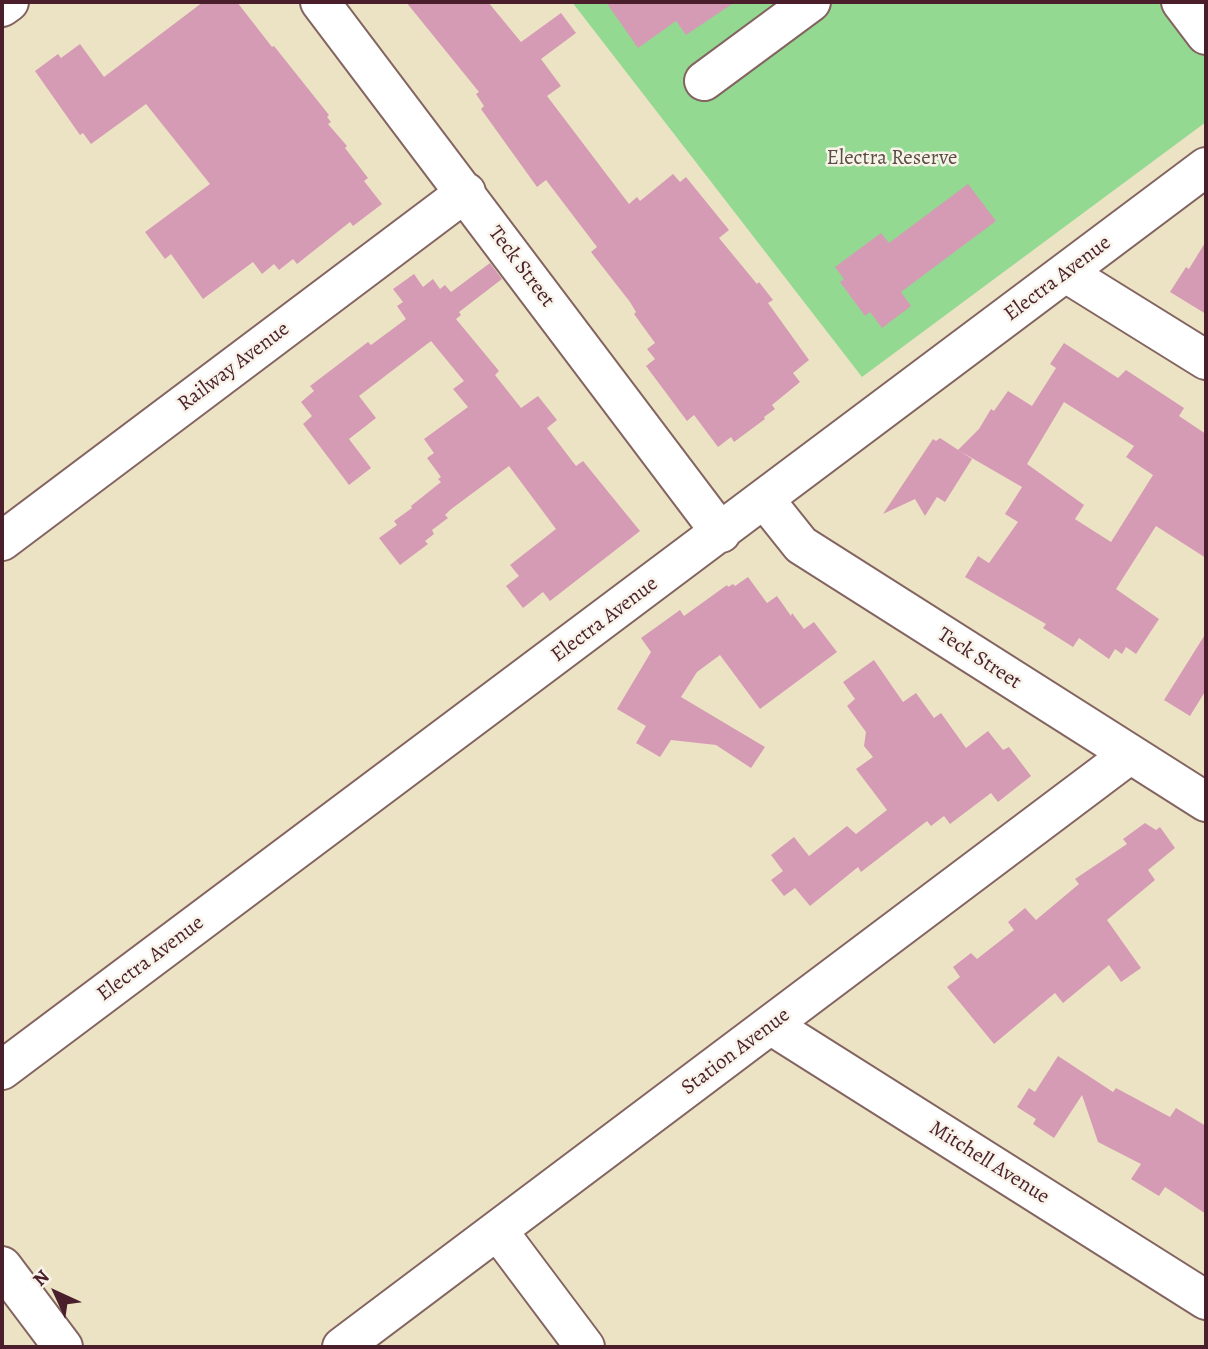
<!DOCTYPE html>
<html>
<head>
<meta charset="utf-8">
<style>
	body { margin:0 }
	#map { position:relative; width:1208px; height:1349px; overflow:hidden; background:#ece3c4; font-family:Alegreya,serif }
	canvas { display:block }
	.frame { position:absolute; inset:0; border:4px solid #4a1f2b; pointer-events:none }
	.north { position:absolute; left:21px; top:1258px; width:70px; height:70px; -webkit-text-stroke:5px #f7f3e8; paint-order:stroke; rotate:315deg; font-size:19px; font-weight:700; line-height:28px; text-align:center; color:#4a1f2b }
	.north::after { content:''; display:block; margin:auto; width:24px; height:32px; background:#4a1f2b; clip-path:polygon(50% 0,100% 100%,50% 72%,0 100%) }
</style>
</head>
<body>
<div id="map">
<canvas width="1208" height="1349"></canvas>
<div class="frame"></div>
<div class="north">N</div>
</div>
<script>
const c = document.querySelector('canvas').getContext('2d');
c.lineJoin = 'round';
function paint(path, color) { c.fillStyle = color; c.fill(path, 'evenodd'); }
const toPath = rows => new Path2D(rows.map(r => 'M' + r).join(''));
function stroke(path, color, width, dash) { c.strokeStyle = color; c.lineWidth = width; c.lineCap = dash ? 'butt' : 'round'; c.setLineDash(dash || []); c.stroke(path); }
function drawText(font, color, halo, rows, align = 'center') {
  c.font = font + ' Alegreya,serif'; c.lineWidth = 5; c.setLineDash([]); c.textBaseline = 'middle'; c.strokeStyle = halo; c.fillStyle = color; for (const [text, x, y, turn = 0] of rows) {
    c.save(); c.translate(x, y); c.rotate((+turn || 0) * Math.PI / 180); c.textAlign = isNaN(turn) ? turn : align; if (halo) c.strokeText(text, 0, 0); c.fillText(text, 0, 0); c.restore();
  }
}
paint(toPath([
	[572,2,1203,2,1206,6,1206,122,862,377]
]), '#93d992');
paint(toPath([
	[203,2,237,2,272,47,274,46,329,115,327,117,331,122,328,124,347,146,345,148,368,178,364,181,382,204,353,226,350,222,297,264,293,259,279,270,274,264,262,274,253,262,203,299,171,254,165,259,145,232,210,184,146,104,91,144,83,133,80,135,35,71,58,54,61,58,80,44,104,77],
	[406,2,488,2,521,42,561,13,576,33,541,59,561,86,547,96,629,204,637,197,640,201,673,174,680,182,686,177,729,230,719,238,757,284,759,282,773,300,768,303,809,360,793,373,800,382,772,405,775,409,764,417,765,419,734,442,731,437,718,447,694,415,687,421,646,366,655,359,647,349,655,343,634,314,636,312,630,302,591,252,597,247,546,180,537,187,481,109,484,106,476,94,479,92],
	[606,2,735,2,686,35,676,21,638,48],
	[968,184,996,221,901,292,911,306,882,328,870,312,865,316,840,282,844,279,835,267,881,233,889,243],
	[1206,241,1206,314,1170,292,1186,267,1189,269],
	[490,263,502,279,459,312,461,315,456,319,499,371,495,375,521,408,538,396,557,420,547,428,576,466,583,461,640,531,550,601,543,592,523,608,506,586,519,576,510,565,556,529,509,466,450,510,445,515,448,518,432,530,434,534,425,541,428,544,400,565,379,538,397,525,394,521,412,508,411,506,441,482,438,479,441,477,427,458,434,453,424,439,468,407,453,389,464,381,431,341,359,396,376,418,349,439,371,468,349,485,303,424,312,416,301,402,314,391,310,386,368,342,371,345,406,319,397,306,403,302,393,289,414,274,423,287,433,279,440,289,445,285,451,292],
	[1064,343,1118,378,1126,370,1184,408,1179,416,1206,434,1206,558,1156,526,1116,589,1159,619,1136,654,1126,647,1122,654,1115,649,1109,659,1079,638,1073,647,1043,628,1046,624,965,577,978,556,989,563,1018,522,1005,514,1022,487,958,450,979,429,991,409,994,411,1008,391,1032,406,1056,368,1050,364],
	[1064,402,1134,446,1126,457,1153,475,1111,542,1067,514,1075,519,1084,505,1027,464],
	[940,438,972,459,945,502,937,497,925,516,915,499,883,514,933,439,936,441],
	[748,577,767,603,777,596,791,616,792,613,804,629,814,622,837,652,760,709,720,655,697,672,681,697,765,747,751,768,716,745,671,740,660,757,636,743,646,726,617,709,651,652,641,638,680,610,684,616,727,585,728,587,733,584,735,586],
	[1206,633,1206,690,1190,716,1164,700],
	[874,660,903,702,916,693,934,718,941,713,966,748,988,731,1003,750,1009,747,1031,776,998,802,991,793,950,824,944,816,931,826,927,821,861,872,858,867,810,906,795,888,784,896,771,880,783,871,771,855,794,837,809,856,847,826,856,834,887,810,856,769,873,757,864,746,866,732,847,706,855,699,843,682],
	[1145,823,1156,830,1160,827,1175,848,1148,870,1155,880,1107,920,1141,968,1121,982,1109,965,1063,1003,1055,993,994,1044,947,987,960,977,953,967,971,953,977,959,1014,930,1008,922,1025,908,1036,920,1079,884,1075,879,1127,844,1123,839],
	[1058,1056,1113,1092,1116,1088,1170,1117,1176,1108,1206,1126,1206,1214,1165,1187,1159,1196,1131,1179,1141,1164,1098,1142,1082,1095,1054,1138,1033,1124,1036,1119,1017,1107,1029,1088,1035,1092]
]), '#d59bb5');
const minor = toPath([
	[320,2,721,533],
	[1181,2,1206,35],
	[2,7,9,2],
	[704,81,811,2],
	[1066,273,1206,360],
	[765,500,801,545,1206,802],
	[2,541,466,192],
	[772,1026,1206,1300],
	[2,1070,1206,167],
	[498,1231,585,1347],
	[2,1266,63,1347],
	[342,1347,1129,755]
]);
stroke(minor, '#836461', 42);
stroke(minor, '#fff', 38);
drawText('21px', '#5c4e45', '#f7f3e8', [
	["Electra Reserve",892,159]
]);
drawText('21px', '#4a1f2b', '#f7f3e8', [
	["Teck Street",521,267,53],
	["Electra Avenue",1058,279,-37],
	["Railway Avenue",234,367,-37],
	["Electra Avenue",605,620,-37],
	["Teck Street",979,659,33],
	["Electra Avenue",151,959,-37],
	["Station Avenue",736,1052,-37],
	["Mitchell Avenue",989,1163,32]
]);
</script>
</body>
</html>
